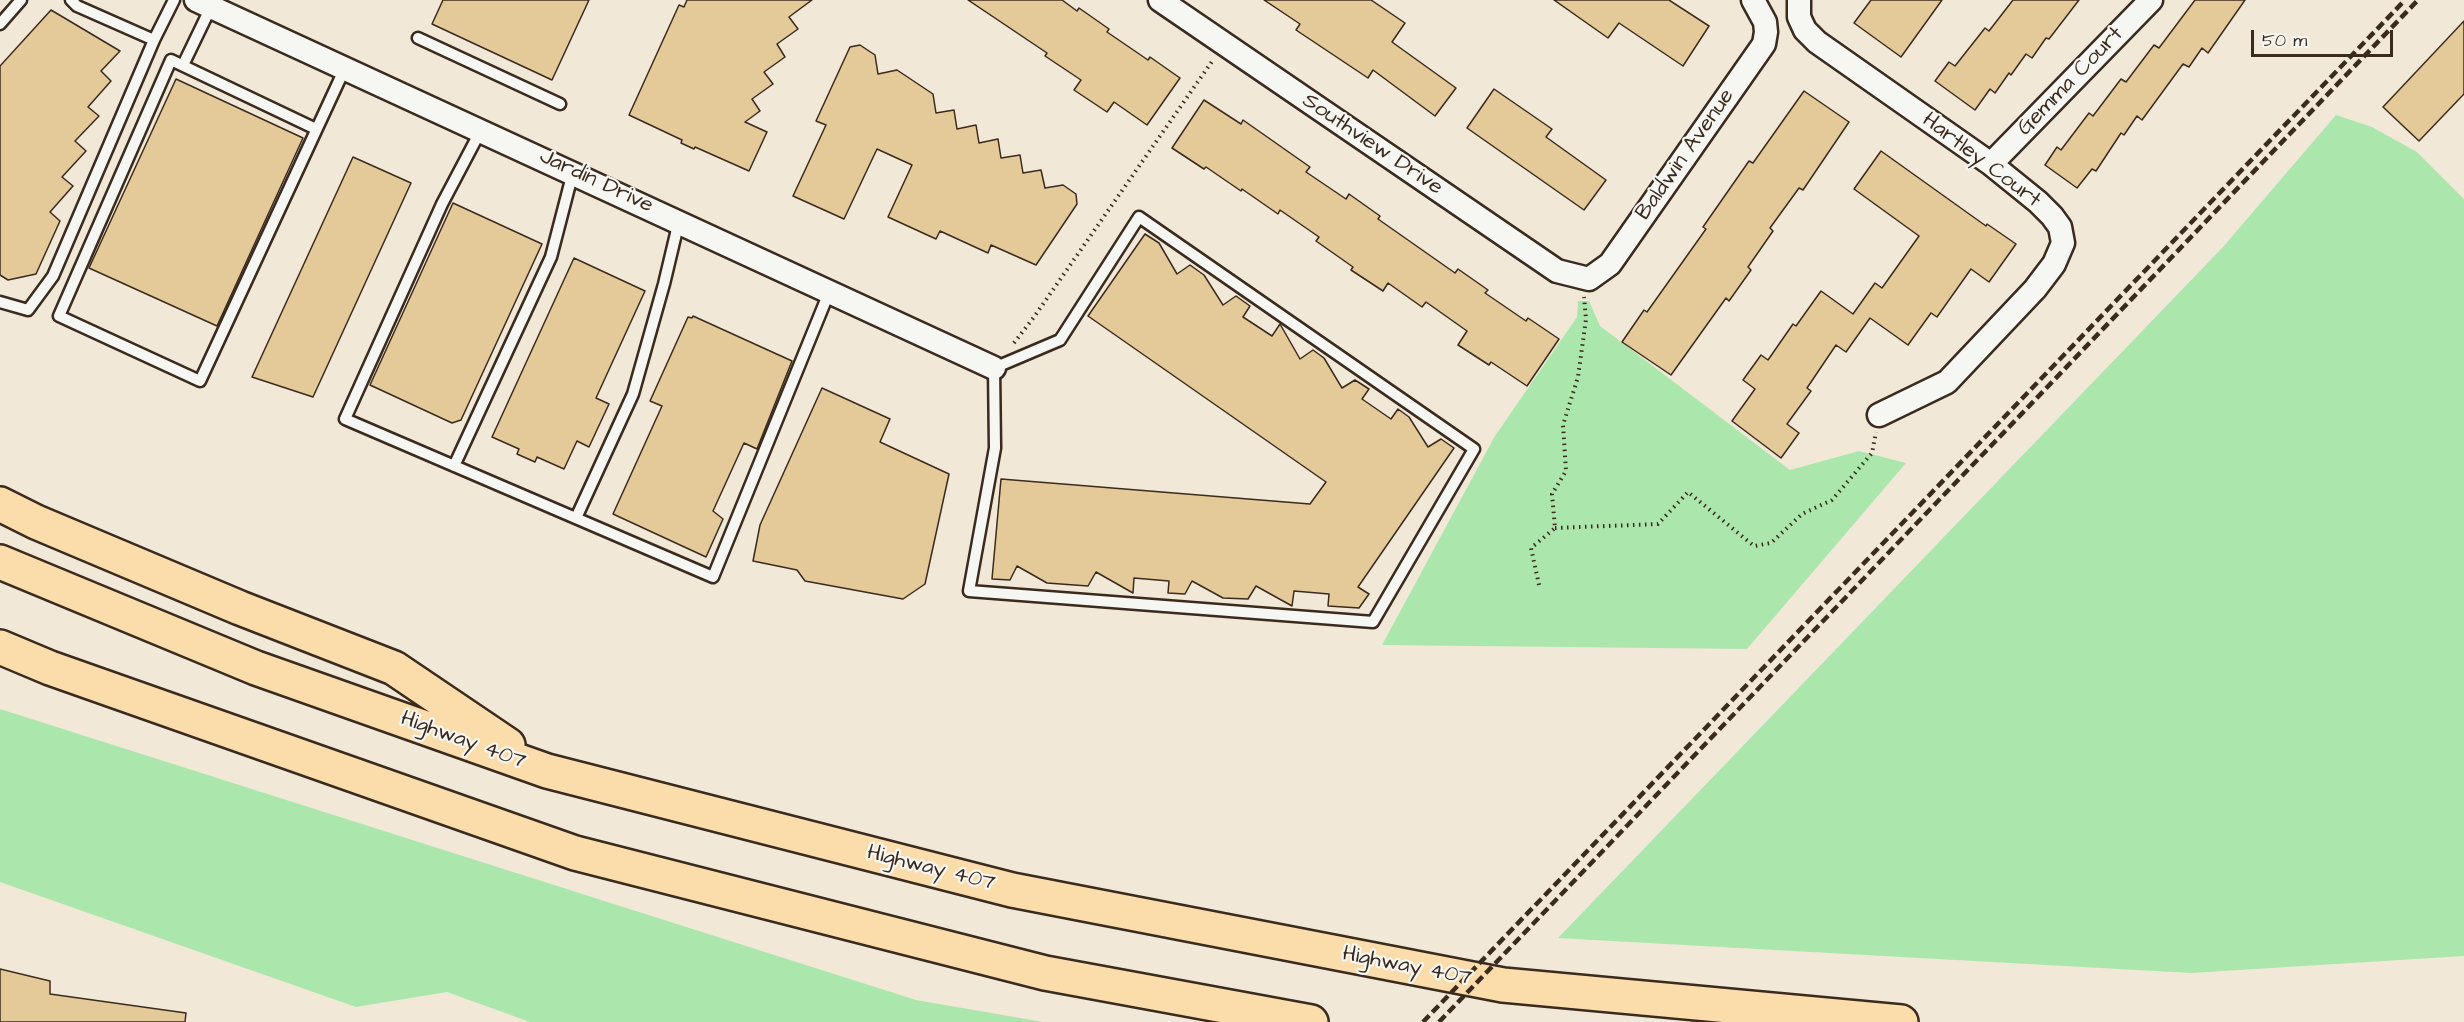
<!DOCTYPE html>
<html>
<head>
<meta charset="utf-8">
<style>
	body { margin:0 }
	#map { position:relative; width:2464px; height:1022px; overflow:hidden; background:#f1e8d7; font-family:"Architects Daughter",sans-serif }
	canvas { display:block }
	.scale { position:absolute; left:2251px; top:30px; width:142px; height:27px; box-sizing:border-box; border:3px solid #3b2a1e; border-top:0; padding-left:8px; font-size:18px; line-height:21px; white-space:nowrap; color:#3b2a1e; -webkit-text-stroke:4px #f6f6f2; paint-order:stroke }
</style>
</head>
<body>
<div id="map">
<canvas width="2464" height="1022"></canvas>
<div class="scale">50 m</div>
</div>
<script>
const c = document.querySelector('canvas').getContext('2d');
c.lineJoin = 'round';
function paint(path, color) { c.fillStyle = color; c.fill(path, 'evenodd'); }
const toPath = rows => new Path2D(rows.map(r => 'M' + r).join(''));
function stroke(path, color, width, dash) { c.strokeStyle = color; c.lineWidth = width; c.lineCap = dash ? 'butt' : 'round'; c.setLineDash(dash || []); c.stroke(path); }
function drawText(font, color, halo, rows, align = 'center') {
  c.font = font + ' "Architects Daughter",sans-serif'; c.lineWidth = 4.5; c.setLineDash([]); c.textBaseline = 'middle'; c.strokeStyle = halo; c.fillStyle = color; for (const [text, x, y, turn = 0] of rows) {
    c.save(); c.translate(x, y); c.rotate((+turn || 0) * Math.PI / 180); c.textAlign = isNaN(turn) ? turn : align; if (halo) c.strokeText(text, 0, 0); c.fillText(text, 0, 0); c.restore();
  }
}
paint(toPath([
	[2336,115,2372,127,2417,152,2464,199,2464,956,2191,973,1558,938,2223,247],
	[1578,301,1589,301,1600,326,1790,470,1859,451,1906,463,1747,649,1382,645,1495,436,1577,317],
	[0,709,916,1000,1043,1022,530,1022,447,992,356,1007,0,882]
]), '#abe7ad');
const building = toPath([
	[443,0,589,0,552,80,432,24,443,0],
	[687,0,812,0,789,17,798,29,777,44,785,57,764,72,773,84,752,99,760,111,745,122,767,132,749,171,695,147,694,149,681,143,682,140,629,115,679,5,684,7,687,0],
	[968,0,1062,0,1077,11,1079,8,1109,29,1107,32,1148,60,1150,57,1180,78,1147,125,1114,102,1107,112,1074,90,1081,80,1045,56,1047,53,968,0],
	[1264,0,1371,0,1405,23,1392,42,1456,88,1435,116,1373,70,1368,78,1296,30,1300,24,1264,0],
	[1554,0,1669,0,1709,26,1683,66,1619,23,1608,38,1554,0],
	[1871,0,1942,0,1901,57,1854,23,1871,0],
	[2013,0,2079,0,2049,39,2046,38,2032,58,2026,54,2011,75,2009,73,1995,93,1990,89,1975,110,1935,81,1949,62,1955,66,1985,28,1989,31,2013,0],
	[2195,0,2245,0,2208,53,2202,48,2189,67,2183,64,2142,120,2137,116,2124,135,2121,133,2096,171,2092,169,2077,188,2045,165,2057,147,2061,150,2089,113,2093,116,2121,79,2126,82,2154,45,2159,48,2195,0],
	[51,10,120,51,101,71,111,81,88,107,99,116,75,141,86,151,62,177,73,186,50,212,60,221,36,274,8,280,0,275,0,66,51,10],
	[2464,21,2464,94,2419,141,2383,107,2464,21],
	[860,45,875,55,878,74,897,70,933,94,936,113,954,110,957,129,976,125,979,143,998,139,1001,158,1020,155,1023,173,1041,170,1045,188,1063,185,1076,194,1077,204,1036,265,991,245,988,253,940,231,936,239,888,217,912,165,877,149,844,219,793,196,826,125,816,121,850,47,860,45],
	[176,79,303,138,217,326,89,268,176,79],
	[1494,89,1552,129,1546,137,1606,180,1584,210,1467,128,1494,89],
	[1804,91,1849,122,1803,190,1799,188,1770,228,1773,231,1748,267,1751,270,1729,301,1726,298,1671,375,1622,342,1644,310,1647,312,1706,229,1703,227,1749,161,1753,163,1804,91],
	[1204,100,1241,124,1243,120,1310,167,1306,172,1346,199,1349,194,1380,216,1378,219,1455,273,1458,269,1488,290,1485,293,1526,321,1528,318,1559,339,1527,386,1491,362,1489,365,1458,345,1467,331,1426,302,1422,307,1388,283,1383,291,1351,270,1353,267,1316,241,1319,237,1280,210,1278,214,1242,189,1241,191,1206,167,1204,169,1172,148,1204,100],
	[1881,151,1986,226,1987,224,2016,244,1989,282,1971,269,1937,317,1931,313,1908,345,1870,318,1846,352,1836,345,1807,388,1811,391,1787,424,1799,433,1781,458,1732,421,1755,389,1743,380,1761,355,1768,360,1793,324,1796,326,1821,291,1853,314,1875,283,1882,288,1919,236,1854,189,1881,151],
	[353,157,411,183,313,397,252,377,353,157],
	[453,203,542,244,461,420,452,423,370,385,453,203],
	[1145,234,1159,243,1177,274,1190,265,1204,275,1223,305,1236,296,1250,306,1243,317,1272,336,1280,324,1300,359,1313,350,1324,358,1342,388,1355,380,1369,389,1362,399,1391,419,1398,409,1409,417,1428,447,1441,439,1454,448,1358,587,1369,594,1359,608,1328,606,1329,594,1294,591,1292,606,1256,586,1248,599,1223,598,1192,581,1185,594,1168,593,1169,581,1134,578,1133,593,1096,572,1088,586,1047,583,1017,566,1010,580,992,579,1001,479,1310,504,1326,482,1088,316,1145,234],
	[574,258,645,291,596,398,609,404,589,447,577,441,564,469,537,457,535,462,517,454,519,449,492,437,574,258],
	[693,316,792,361,757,449,744,443,713,511,723,519,706,557,613,514,662,406,650,401,688,317,692,318,693,316],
	[822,388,890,419,880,442,949,474,925,584,903,599,805,581,797,570,753,561,760,525,822,388],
	[0,969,50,981,50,994,186,1013,185,1022,0,1022,0,969]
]);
paint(building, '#e4c999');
stroke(building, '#3b2a1e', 1.5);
const service = toPath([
	[71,0,77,6,154,40,174,0],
	[0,24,21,0],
	[418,38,560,104],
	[183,65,211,7],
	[316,129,171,60,59,316,200,381,345,68],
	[481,130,442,204,345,419,713,577,830,290],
	[1139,217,1474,449,1373,622,969,591,995,448,994,368,1060,340,1139,217],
	[0,302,28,310,53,276,154,40],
	[454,466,551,257,573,172],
	[576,518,633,394,664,284,679,221]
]);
const minor = toPath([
	[196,0,994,368],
	[1160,0,1557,271,1589,279,1610,264,1764,44,1766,32,1765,22,1753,0],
	[1799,0,1799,17,1805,30,1817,42,1991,164,2038,202,2052,216,2060,227,2063,243,2054,264,2035,289,1947,382,1879,415],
	[1991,164,2151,0]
]);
const motorway = toPath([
	[0,504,36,522,240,608,394,668,508,745],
	[0,562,256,668,547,771,1012,890,1503,985,1901,1022],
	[0,647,50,668,575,853,1045,973,1311,1022]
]);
stroke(service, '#3b2a1e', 15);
stroke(minor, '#3b2a1e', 27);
stroke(motorway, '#3b2a1e', 38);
stroke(toPath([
	[1014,343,1034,317,1213,60],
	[1555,528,1658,524,1688,492,1754,546,1771,543,1802,514,1832,500,1872,453,1876,432],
	[1539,585,1531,548,1555,528,1552,494,1566,471,1563,425,1578,377,1586,319,1584,297]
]), '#3b2a1e', 4, [1.5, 4.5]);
stroke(service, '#f6f6f2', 10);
stroke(minor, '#f6f6f2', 22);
stroke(motorway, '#faddab', 33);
stroke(toPath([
	[1423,1022,2405,0],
	[1439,1022,2418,0]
]), '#3b2a1e', 4.5, [9, 4.5]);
drawText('22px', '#3b2a1e', '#f6f6f2', [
	["Gemma Court",2071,82,-46],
	["Southview Drive",1372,145,34],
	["Baldwin Avenue",1686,155,-55],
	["Hartley Court",1981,161,37],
	["Jardin Drive",596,182,25],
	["Highway 407",463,741,20],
	["Highway 407",931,869,14],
	["Highway 407",1407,967,11]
]);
</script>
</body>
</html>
